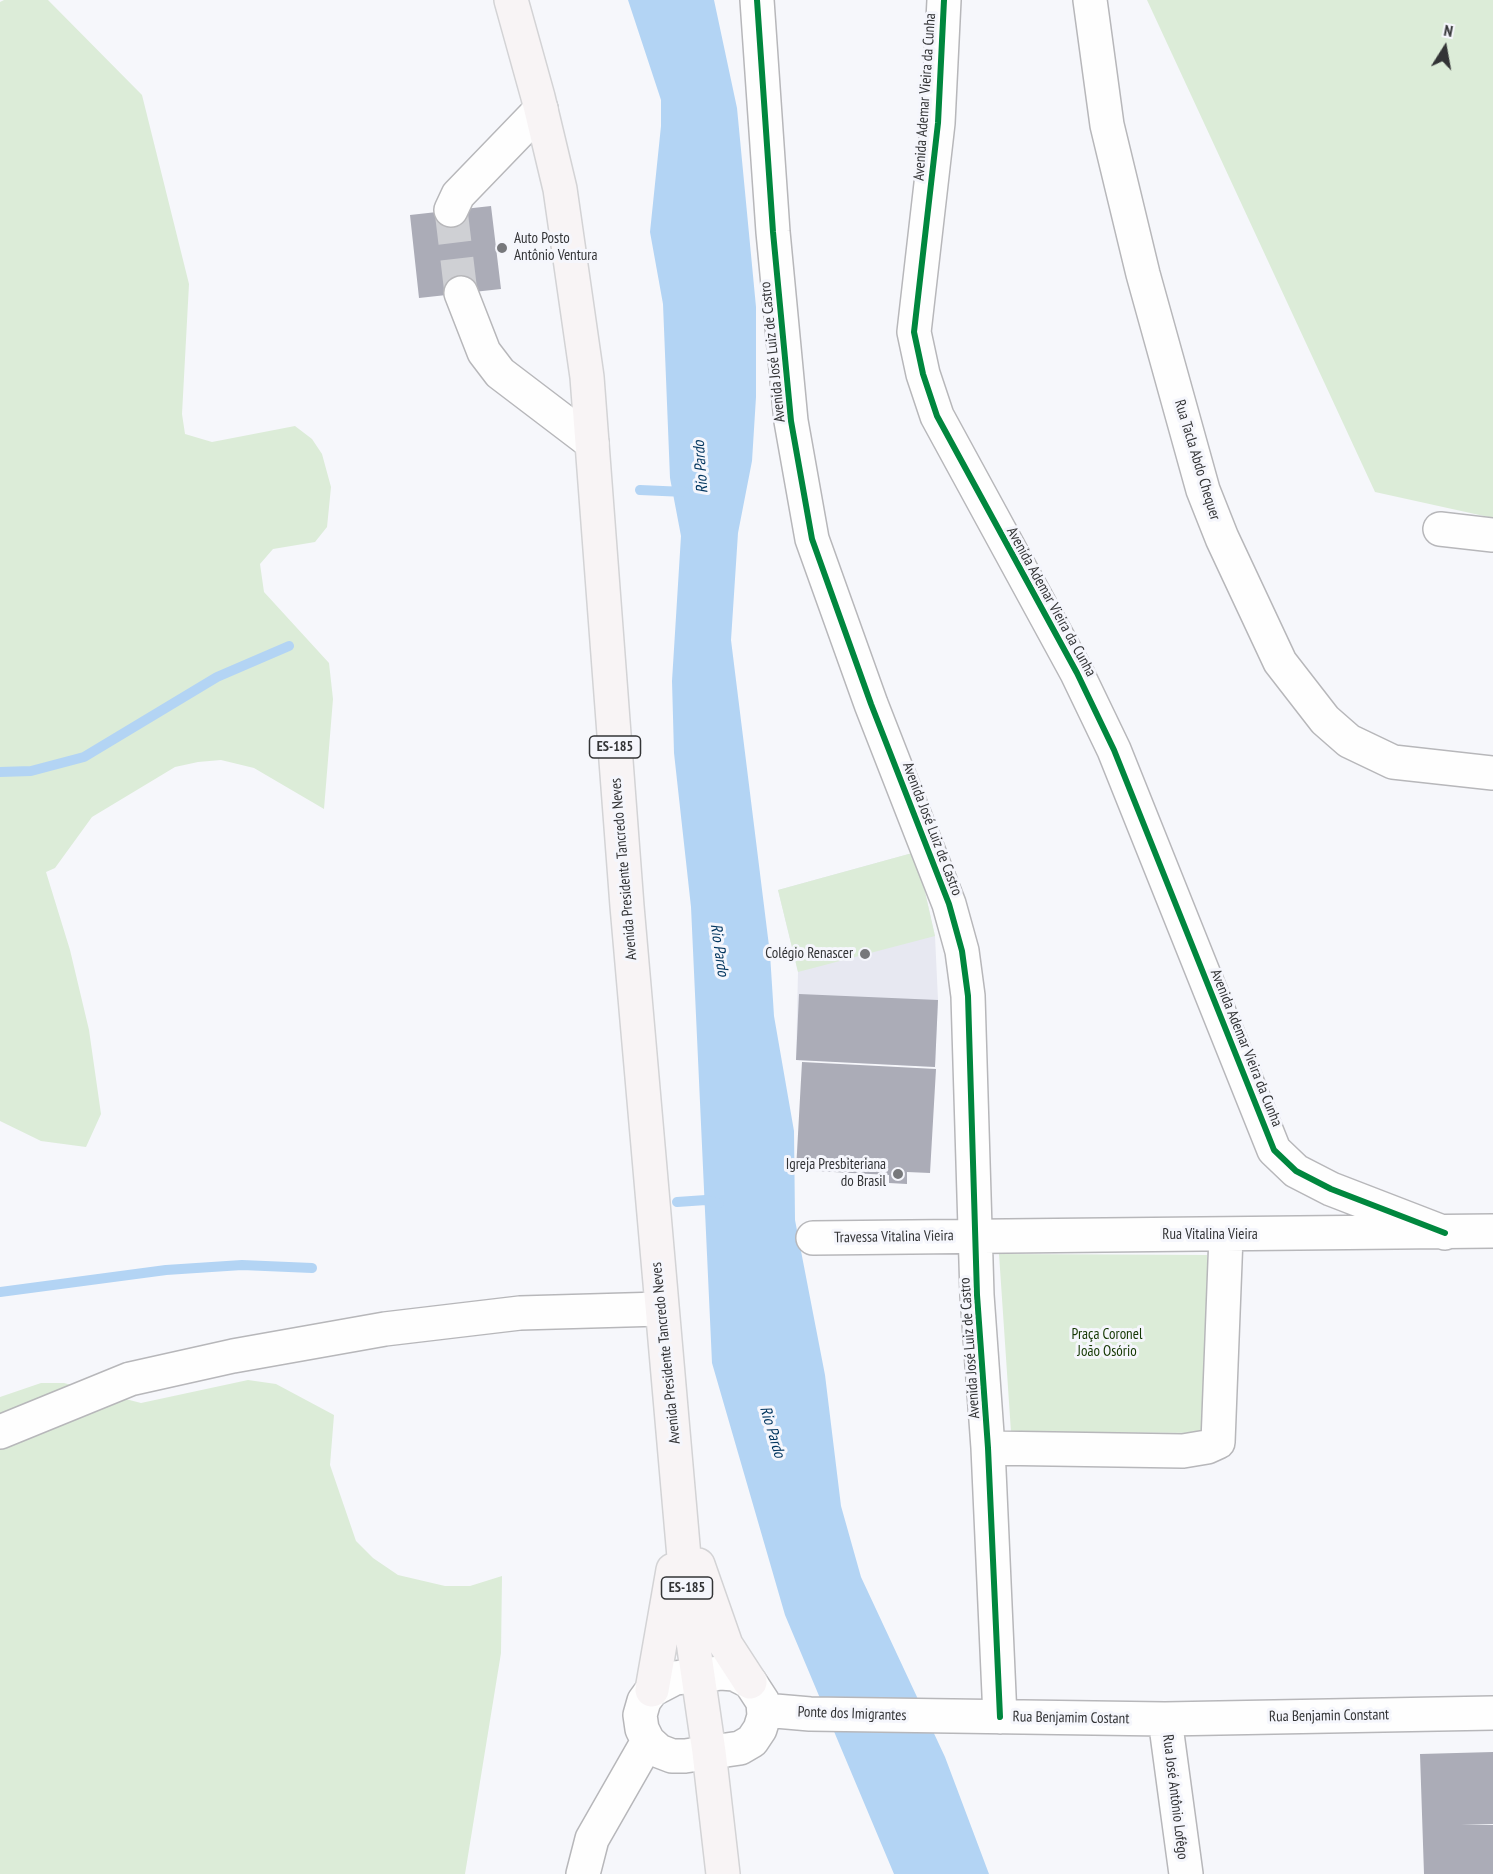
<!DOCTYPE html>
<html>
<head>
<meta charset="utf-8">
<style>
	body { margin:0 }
	#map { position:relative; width:1493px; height:1874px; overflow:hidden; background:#f6f7fb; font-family:"PT Sans Narrow",sans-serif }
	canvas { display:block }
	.north { position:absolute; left:1415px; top:18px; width:60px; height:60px; -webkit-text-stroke:4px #f5f6fc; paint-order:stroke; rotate:11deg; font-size:16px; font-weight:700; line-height:24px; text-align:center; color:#333436 }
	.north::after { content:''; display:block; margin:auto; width:21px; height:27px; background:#333436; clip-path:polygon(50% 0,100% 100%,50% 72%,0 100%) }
</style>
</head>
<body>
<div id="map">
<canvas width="1493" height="1874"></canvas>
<div class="north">N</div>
</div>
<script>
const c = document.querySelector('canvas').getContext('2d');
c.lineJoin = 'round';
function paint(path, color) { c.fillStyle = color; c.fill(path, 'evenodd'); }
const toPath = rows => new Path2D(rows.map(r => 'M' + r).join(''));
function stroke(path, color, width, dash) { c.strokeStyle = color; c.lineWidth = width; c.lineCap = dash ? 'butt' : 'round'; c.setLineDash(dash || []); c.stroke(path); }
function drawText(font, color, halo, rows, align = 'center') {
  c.font = font + ' "PT Sans Narrow",sans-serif'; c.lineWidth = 6; c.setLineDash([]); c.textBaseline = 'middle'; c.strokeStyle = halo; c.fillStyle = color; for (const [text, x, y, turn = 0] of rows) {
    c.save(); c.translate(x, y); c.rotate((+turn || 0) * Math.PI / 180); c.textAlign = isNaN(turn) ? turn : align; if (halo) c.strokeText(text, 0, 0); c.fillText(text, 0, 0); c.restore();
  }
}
paint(toPath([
	[916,852,935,936,938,1000,935,1067,796,1060,798,972,778,890]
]), '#e7e8f1');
paint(toPath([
	[4,0,48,0,142,95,189,284,182,414,185,434,212,442,295,426,312,439,322,454,331,487,327,527,315,542,273,549,260,564,264,592,329,663,333,699,324,809,254,768,221,760,198,762,175,767,92,817,55,868,46,872,70,950,89,1030,101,1114,86,1147,41,1141,0,1121,0,2],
	[1147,0,1493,0,1493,518,1375,492],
	[916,852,935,936,798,972,778,890],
	[999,1254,1207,1255,1209,1433,1011,1432],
	[248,1380,276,1384,334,1415,330,1465,356,1541,373,1558,398,1575,445,1586,470,1586,502,1576,501,1653,465,1874,0,1874,0,1397,41,1383,64,1383,141,1403]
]), '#dcecd8');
paint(toPath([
	[628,0,714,0,737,108,756,307,756,397,752,461,738,533,731,640,770,954,774,1016,794,1131,795,1220,825,1375,841,1506,861,1577,945,1757,989,1874,894,1874,785,1615,712,1363,691,907,674,753,672,681,681,536,670,478,663,304,650,232,661,126,661,100]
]), '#b3d4f4');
stroke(toPath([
	[640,490,685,492],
	[0,772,31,771,84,757,217,677,289,646],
	[677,1202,706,1200,719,1203],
	[0,1292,166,1270,242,1265,312,1268]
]), '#b3d4f4', 10);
paint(toPath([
	[491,206,501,289,419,298,410,215],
	[799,994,938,1000,935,1067,796,1060],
	[802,1062,936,1069,930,1173,907,1172,907,1184,889,1183,889,1175,796,1170],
	[1493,1752,1493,1824,1461,1825,1493,1825,1493,1874,1424,1874,1420,1754]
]), '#abacb7');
stroke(toPath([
	[451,210,461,293]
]), '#cfd0d4', 33, [33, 16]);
const minor = toPath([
	[757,0,773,232,791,421,812,539,871,704,949,904,962,951,968,996,977,1295,988,1448,1000,1717],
	[944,0,938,123,914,332,923,374,937,416,1077,673,1114,750,1274,1150,1296,1171,1331,1189,1445,1233],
	[1090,0,1107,125,1143,274,1203,490,1222,538,1280,662,1325,720,1349,741,1393,762,1493,773],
	[451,210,458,195,541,109],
	[461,293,484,352,500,373,592,443],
	[1440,529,1493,535],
	[813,1238,1493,1231],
	[0,1432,130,1379,233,1356,385,1329,520,1313,661,1309],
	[988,1448,1183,1451,1207,1447,1218,1442,1226,1236],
	[721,1673,734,1674,750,1682,763,1702,764,1716,760,1729,752,1741,740,1748,685,1756,672,1756,659,1751,648,1741,642,1729,640,1715,644,1701,652,1690,675,1678,721,1673],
	[764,1710,810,1714,1165,1719,1493,1713],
	[1165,1719,1186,1874],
	[583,1874,592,1839,648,1741]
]);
const major = toPath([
	[511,0,538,97,560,189,587,377,627,906,689,1614,709,1752,723,1874],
	[698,1565,726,1645,750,1682],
	[652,1690,673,1570]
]);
stroke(minor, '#b7b7ba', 36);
stroke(major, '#d3d3d5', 36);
stroke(minor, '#fefefe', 33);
stroke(major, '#f8f4f5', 33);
stroke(toPath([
	[757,0,773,232,791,421,812,539,871,704,949,904,962,951,968,996,977,1295,988,1448,1000,1717],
	[944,0,938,123,914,332,923,374,937,416,1077,673,1114,750,1274,1150,1296,1171,1331,1189,1445,1233]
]), '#00873e', 6);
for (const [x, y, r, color] of [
	[502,248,6,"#77787b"],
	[865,954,6,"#77787b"],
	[898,1174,6,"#77787b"]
]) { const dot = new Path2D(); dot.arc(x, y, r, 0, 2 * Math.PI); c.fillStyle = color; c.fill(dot); stroke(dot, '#f5f6fc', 2); }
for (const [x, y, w] of [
	[615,747,51],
	[687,1588,51]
]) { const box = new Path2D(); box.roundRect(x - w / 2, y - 11, w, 22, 4.5); c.fillStyle = '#f5f6fc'; c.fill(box); stroke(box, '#333436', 1.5); }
drawText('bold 14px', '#333436', null, [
	["ES-185",615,747],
	["ES-185",687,1588]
]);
drawText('15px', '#333436', '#f5f6fc', [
	["Avenida Ademar Vieira da Cunha",925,97,-86],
	["Avenida José Luiz de Castro",773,352,-96],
	["Rua Tacla Abdo Chequer",1197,460,73],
	["Avenida Ademar Vieira da Cunha",1051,602,61],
	["Avenida José Luiz de Castro",932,829,69],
	["Avenida Presidente Tancredo Neves",624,869,-95],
	["Avenida Ademar Vieira da Cunha",1246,1048,68],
	["Rua Vitalina Vieira",1210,1235],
	["Travessa Vitalina Vieira",894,1237,-1],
	["Avenida José Luiz de Castro",970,1348,-94],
	["Avenida Presidente Tancredo Neves",666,1353,-96],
	["Ponte dos Imigrantes",852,1714,2],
	["Rua Benjamin Constant",1329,1716,-1],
	["Rua Benjamim Costant",1071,1718,1],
	["Rua José Antônio Lofêgo",1175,1797,83]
]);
drawText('15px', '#333436', '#f5f6fc', [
	["Auto Posto",514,239,"left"],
	["Antônio Ventura",514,256,"left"],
	["Colégio Renascer",853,954],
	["Igreja Presbiteriana",886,1165],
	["do Brasil",886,1182]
], 'right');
drawText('15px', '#143702', '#f5f6fc', [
	["Praça Coronel",1107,1335],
	["João Osório",1107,1352]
]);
drawText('italic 16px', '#00355e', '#f5f6fc', [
	["Rio Pardo",701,467,-94],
	["Rio Pardo",719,950,82],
	["Rio Pardo",772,1432,73]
]);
</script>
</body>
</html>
